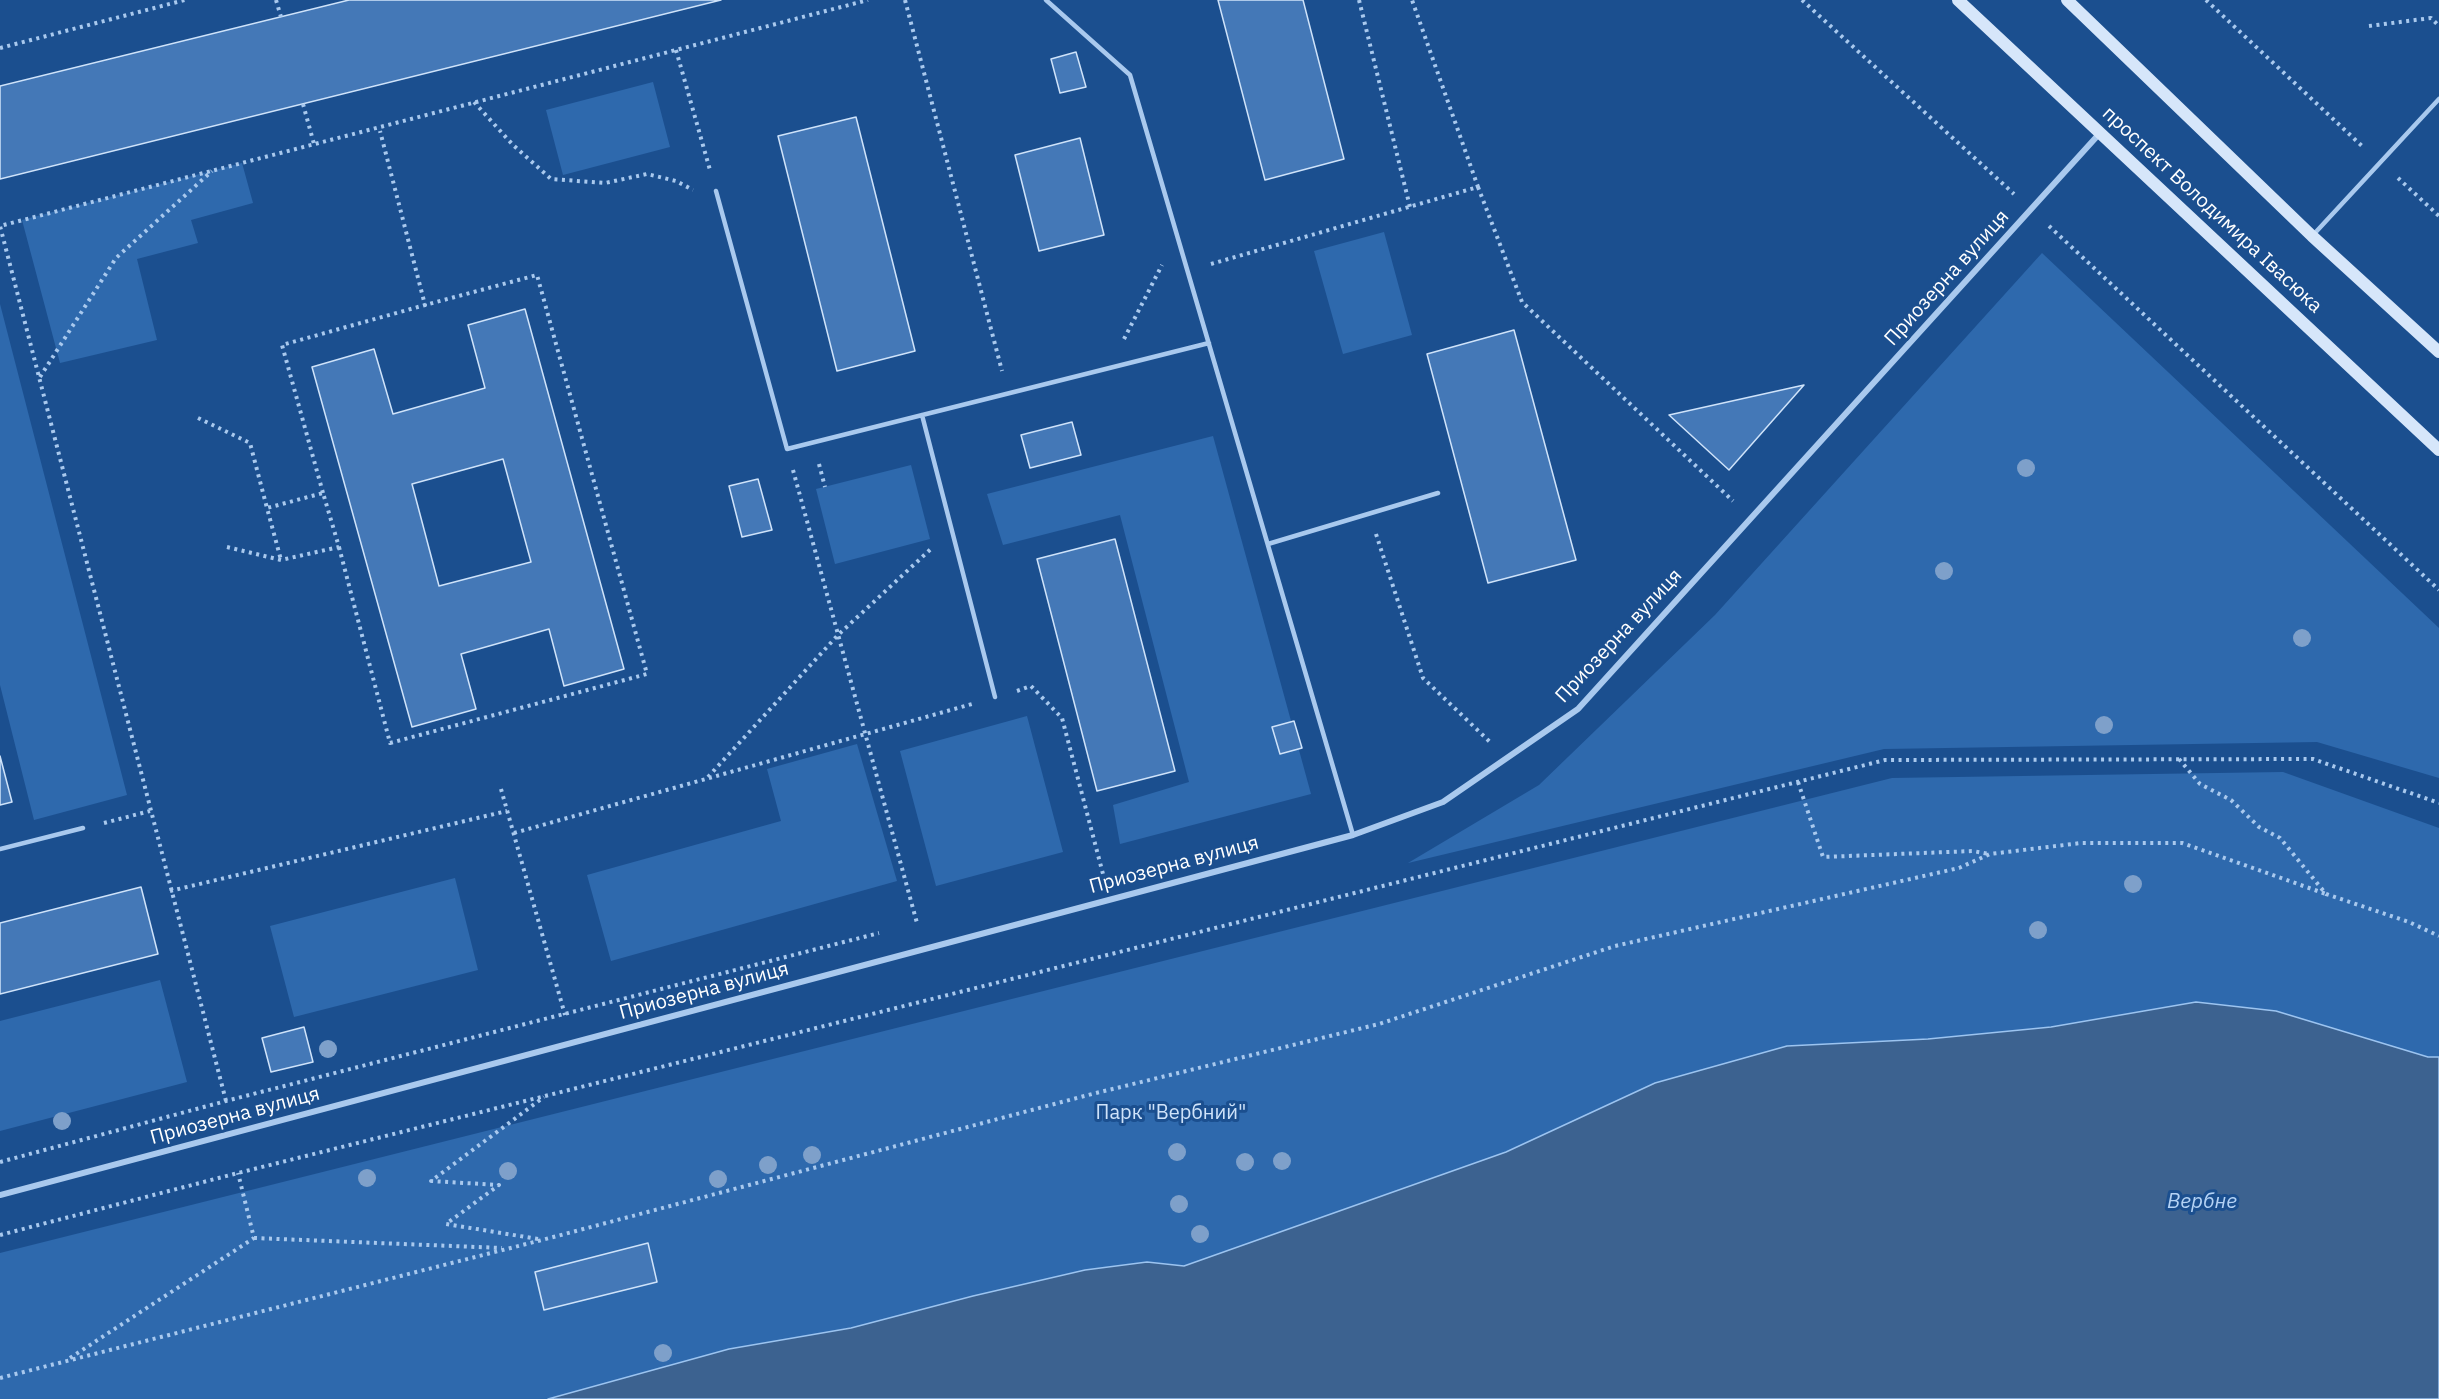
<!DOCTYPE html>
<html>
<head>
<meta charset="utf-8">
<style>
	body { margin:0 }
	canvas { display:block; background:#1b4f8f }
</style>
</head>
<body>
<canvas width="2439" height="1399"></canvas>
<script>
const c = document.querySelector('canvas').getContext('2d');
c.lineJoin = 'round';
function paint(path, color) { c.fillStyle = color; c.fill(path, 'evenodd'); }
const toPath = rows => new Path2D(rows.map(r => 'M' + r).join(''));
function stroke(path, color, width, dash) { c.strokeStyle = color; c.lineWidth = width; c.lineCap = dash ? 'butt' : 'round'; c.setLineDash(dash || []); c.stroke(path); }
function drawText(font, color, halo, rows, align = 'center') {
  c.font = font + ' "IBM Plex Sans",sans-serif'; c.lineWidth = 6; c.setLineDash([]); c.textBaseline = 'middle'; c.strokeStyle = halo; c.fillStyle = color; for (const [text, x, y, turn = 0] of rows) {
    c.save(); c.translate(x, y); c.rotate((+turn || 0) * Math.PI / 180); c.textAlign = isNaN(turn) ? turn : align; if (halo) c.strokeText(text, 0, 0); c.fillText(text, 0, 0); c.restore();
  }
}
paint(toPath([
	[653,82,670,147,563,175,546,110],
	[242,163,253,203,191,220,198,243,137,259,157,340,60,363,22,220],
	[1384,232,1412,335,1343,354,1314,251],
	[2042,253,2439,628,2439,778,2317,742,1884,749,1408,863,1539,785,1715,615],
	[0,304,127,795,34,820,0,685],
	[1213,436,1311,794,1120,844,1113,805,1189,782,1120,515,1003,545,987,494],
	[911,465,930,539,835,564,816,489],
	[1027,716,1063,852,936,886,900,751],
	[857,744,897,881,611,961,587,875,781,821,767,769],
	[2283,772,2439,828,2439,1057,2428,1057,2352,1035,2196,1002,2051,1027,1928,1039,1655,1083,1506,1152,1184,1266,1147,1262,1085,1270,973,1296,851,1328,729,1349,548,1399,0,1399,0,1253,1892,778],
	[455,878,478,970,294,1017,270,926],
	[160,980,187,1082,0,1131,0,1021]
]), '#2e69ad');
const water = toPath([
	[2196,1002,2276,1011,2428,1057,2439,1057,2439,1399,548,1399,729,1349,851,1328,973,1296,1085,1270,1147,1262,1184,1266,1506,1152,1655,1083,1787,1046,1928,1039,2051,1027,2196,1002]
]);
paint(water, '#3c6290');
stroke(water, '#9cc4f0', 1.5);
const building = toPath([
	[349,0,721,0,0,179,0,86,349,0],
	[1218,0,1303,0,1344,159,1265,180,1218,0],
	[1076,52,1086,87,1060,93,1051,59,1076,52],
	[856,117,915,351,837,371,778,136,856,117],
	[1080,138,1104,235,1039,251,1015,155,1080,138],
	[525,309,624,669,564,686,549,629,461,654,476,709,412,727,312,367,374,349,393,414,485,388,468,325,525,309],
	[503,459,531,562,439,586,412,484,503,459],
	[1514,330,1576,560,1488,583,1427,354,1514,330],
	[1804,385,1729,470,1669,415,1804,385],
	[1072,422,1081,455,1030,468,1021,435,1072,422],
	[758,479,772,530,742,537,729,486,758,479],
	[1115,539,1175,771,1097,791,1037,559,1115,539],
	[1294,721,1302,748,1280,754,1272,727,1294,721],
	[0,756,12,802,0,805,0,756],
	[141,887,158,954,0,994,0,923,141,887],
	[304,1027,313,1062,271,1072,262,1038,304,1027],
	[648,1243,657,1282,544,1310,535,1272,648,1243]
]);
paint(building, '#4478b7');
stroke(building, '#cfe3fa', 1.5);
stroke(toPath([
	[276,0,281,17],
	[905,0,1002,371],
	[1359,0,1410,207],
	[1802,0,2014,194],
	[2206,0,2363,147],
	[2369,26,2431,18,2439,26],
	[0,48,185,0],
	[676,50,710,170],
	[474,102,513,145,551,179,605,183,647,174,676,181,693,190],
	[303,104,314,144],
	[2398,178,2439,216],
	[1478,187,1522,302,1733,501],
	[2049,226,2439,590],
	[1211,264,1478,187,1412,0],
	[1124,339,1162,265],
	[40,377,116,258,212,171],
	[198,418,250,443,267,508],
	[819,464,825,487],
	[793,470,917,923],
	[323,493,282,345,425,305,380,131],
	[1376,534,1423,678,1490,742],
	[227,547,281,560,339,547,323,493,267,508,281,560],
	[339,547,390,743,647,674,537,275,425,305],
	[1017,691,1031,686,1062,718,1103,874],
	[2179,759,2200,784,2231,800,2259,827,2280,838,2326,894,2409,922,2439,936],
	[708,777,838,635,933,547],
	[1798,782,1823,857,1973,851,1989,854],
	[501,789,565,1015],
	[104,823,150,811],
	[514,833,972,704],
	[170,891,507,811],
	[226,1101,0,226,868,0],
	[0,1162,226,1101,879,933],
	[0,1235,238,1173,1885,760,2313,759,2439,803],
	[254,1238,502,1248],
	[538,1239,446,1224,499,1185,431,1181,544,1097],
	[70,1358,254,1238,238,1173],
	[0,1378,542,1240,1092,1094,1379,1024,1615,946,1959,868,1990,854,2081,843,2182,843,2326,894]
]), '#a9c9ee', 4, [3, 4.5]);
stroke(toPath([
	[1046,0,1130,75,1353,835],
	[716,191,787,449,1209,343],
	[2314,234,2439,99],
	[922,415,995,697],
	[1268,544,1438,493],
	[0,849,83,828]
]), '#a9c9ee', 4.5);
stroke(toPath([
	[0,1195,1353,835,1443,802,1578,709,2100,133]
]), '#a9c9ee', 6);
stroke(toPath([
	[1958,0,2439,450],
	[2067,0,2312,236,2439,352]
]), '#d6e6fa', 12);
c.fillStyle = '#7ea0ca';
for (const [x, y] of [
	[2026,468],
	[1944,571],
	[2302,638],
	[2104,725],
	[2133,884],
	[2038,930],
	[328,1049],
	[62,1121],
	[1177,1152],
	[812,1155],
	[1282,1161],
	[1245,1162],
	[768,1165],
	[508,1171],
	[367,1178],
	[718,1179],
	[1179,1204],
	[1200,1234],
	[663,1353]
]) { c.beginPath(); c.arc(x, y, 9, 0, 2 * Math.PI); c.fill(); }
drawText('20px', '#fff', '#1b4f8f', [
	["проспект Володимира Івасюка",2212,210,43],
	["Приозерна вулиця",1947,278,-48],
	["Приозерна вулиця",1619,636,-47],
	["Приозерна вулиця",1174,865,-15],
	["Приозерна вулиця",704,991,-15],
	["Приозерна вулиця",235,1116,-15]
]);
drawText('20px', '#cfe3fa', '#1b4f8f', [
	["Парк \"Вербний\"",1171,1113]
]);
drawText('italic 21px', '#b5d3f5', '#1b4f8f', [
	["Вербне",2202,1202]
]);
</script>
</body>
</html>
